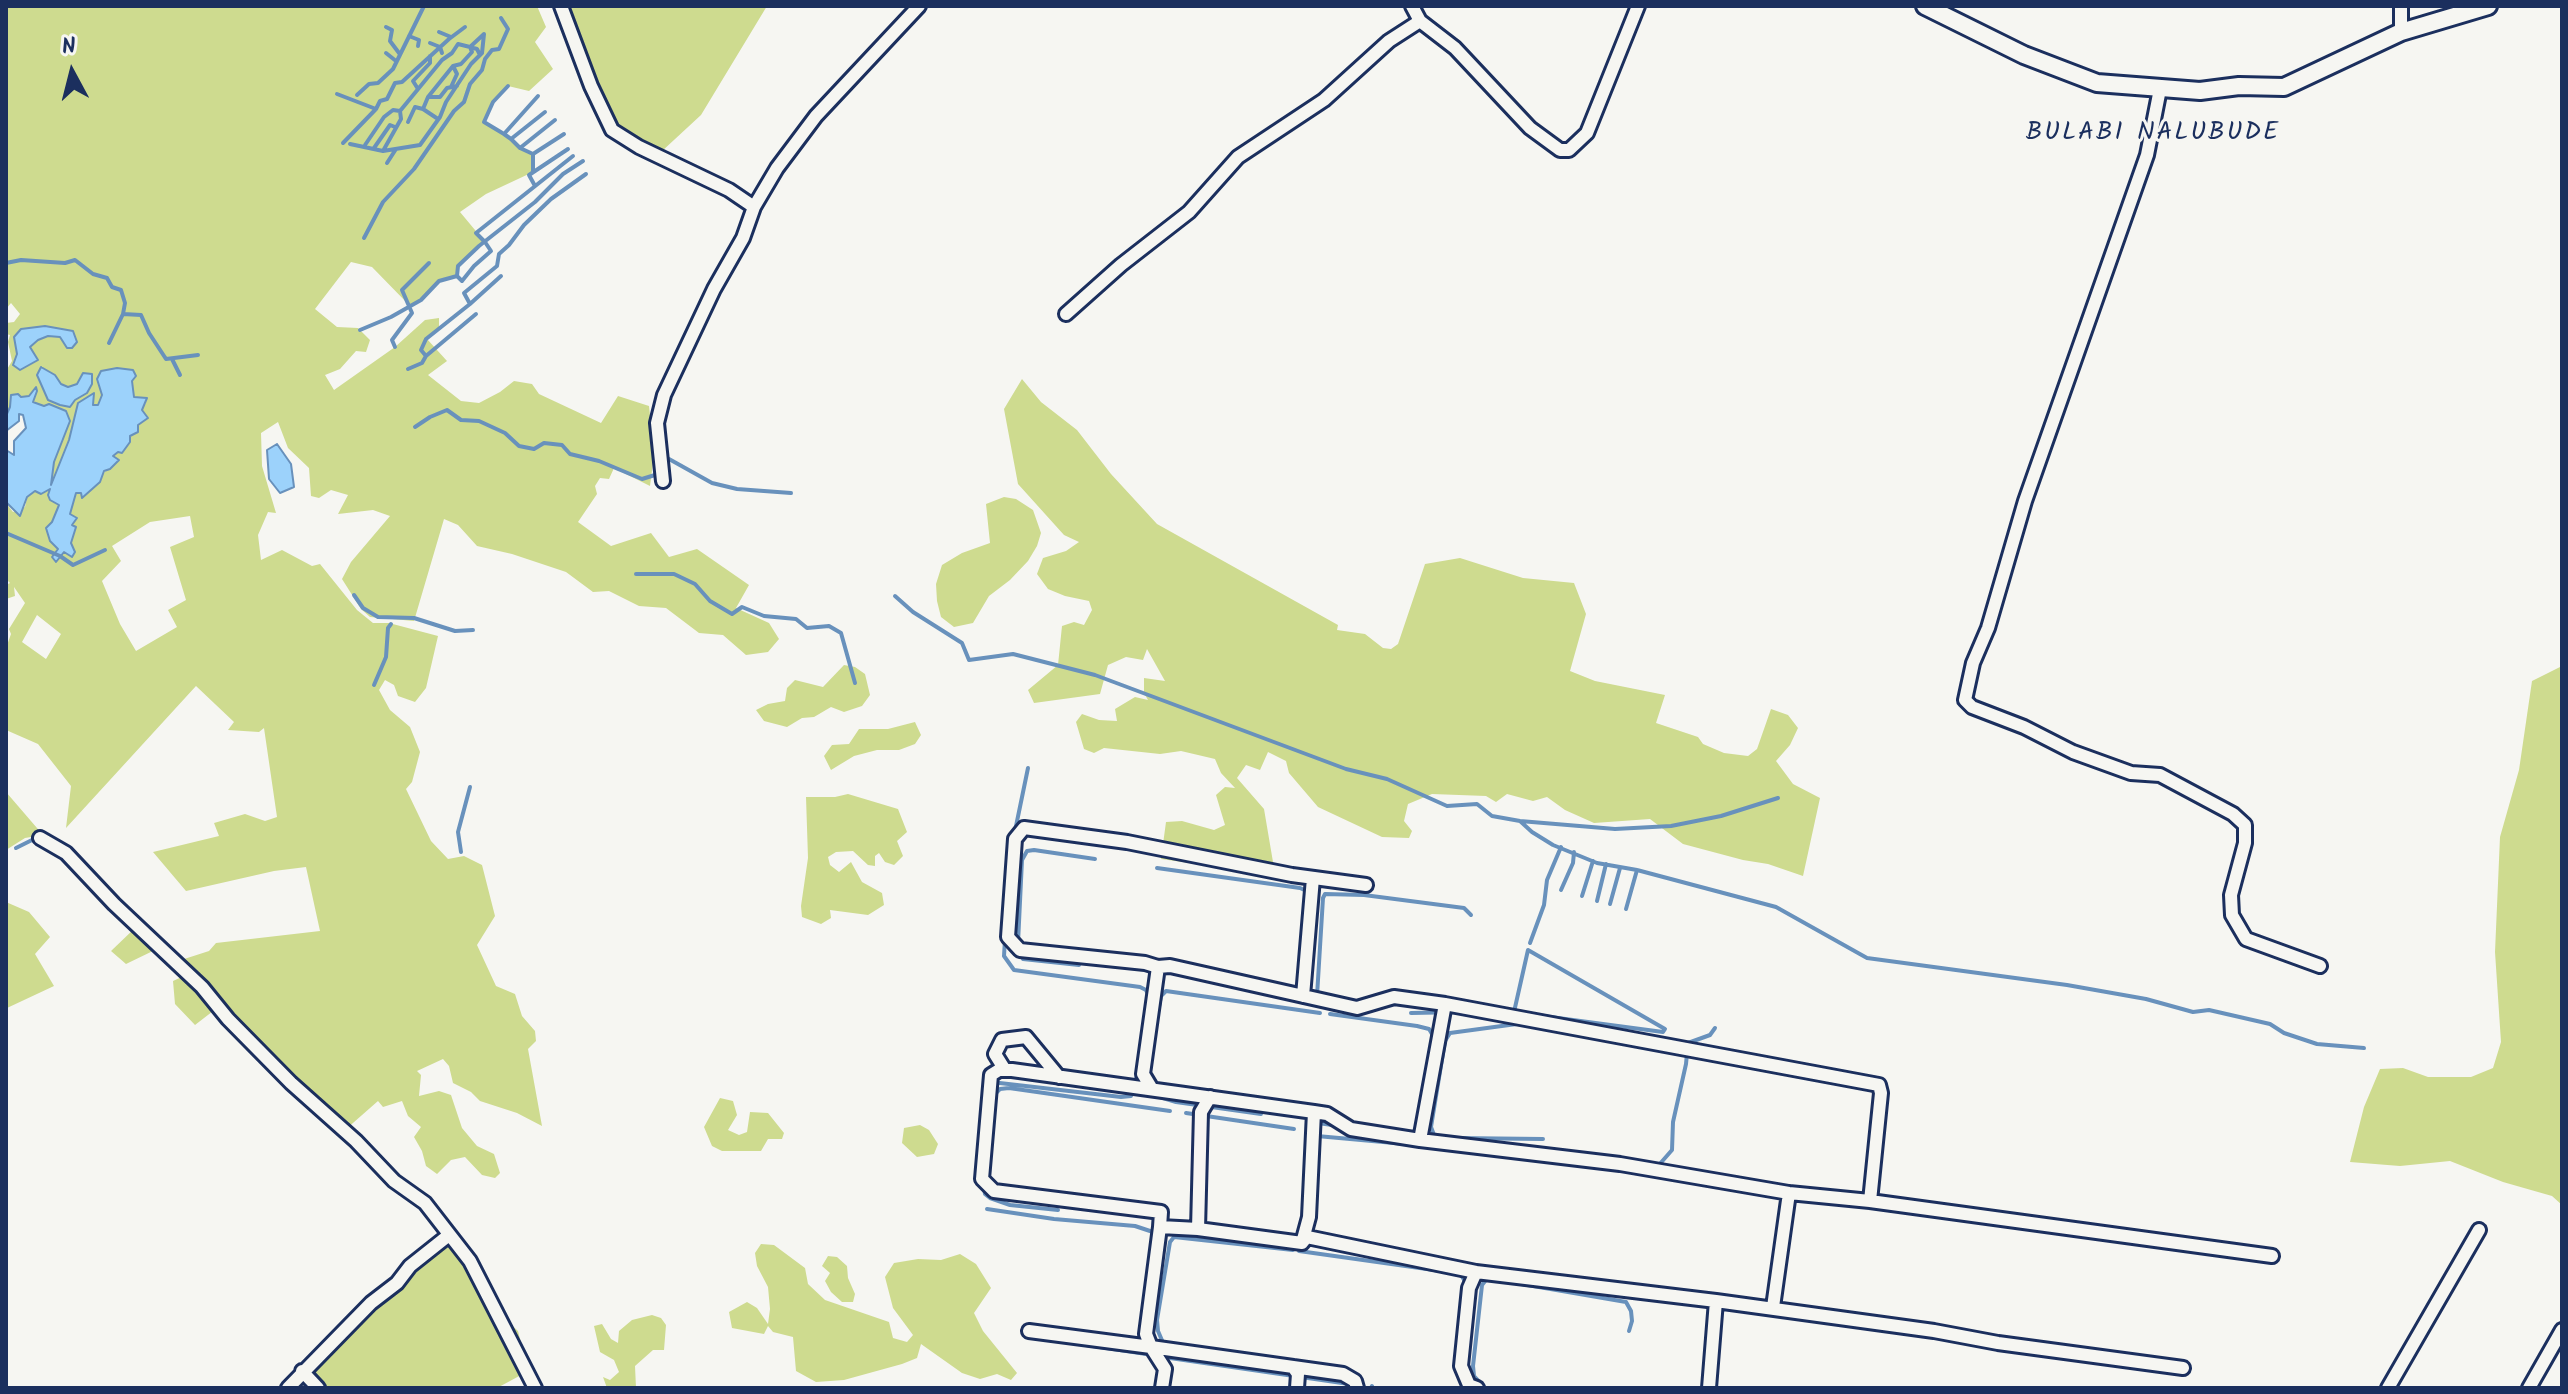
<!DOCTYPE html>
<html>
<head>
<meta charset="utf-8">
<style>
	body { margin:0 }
	#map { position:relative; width:2568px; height:1394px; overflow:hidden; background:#f6f6f2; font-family:Kalam,sans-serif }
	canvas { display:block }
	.frame { position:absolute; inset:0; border:8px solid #1b2f5e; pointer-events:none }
	.north { position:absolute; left:32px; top:32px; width:80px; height:80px; -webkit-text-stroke:6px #f6f6f2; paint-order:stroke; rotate:353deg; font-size:22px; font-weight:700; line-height:32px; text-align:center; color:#1b2f5e }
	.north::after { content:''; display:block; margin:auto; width:28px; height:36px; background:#1b2f5e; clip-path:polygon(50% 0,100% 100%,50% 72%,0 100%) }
</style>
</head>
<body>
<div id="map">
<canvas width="2568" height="1394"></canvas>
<div class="frame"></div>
<div class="north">N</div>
</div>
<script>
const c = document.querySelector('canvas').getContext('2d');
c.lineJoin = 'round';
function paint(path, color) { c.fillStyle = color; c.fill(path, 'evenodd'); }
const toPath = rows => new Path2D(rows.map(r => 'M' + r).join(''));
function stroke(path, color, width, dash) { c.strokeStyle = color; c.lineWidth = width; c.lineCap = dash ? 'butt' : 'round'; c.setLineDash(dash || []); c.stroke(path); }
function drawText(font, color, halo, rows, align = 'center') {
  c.font = font + ' Kalam,sans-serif'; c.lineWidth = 6; c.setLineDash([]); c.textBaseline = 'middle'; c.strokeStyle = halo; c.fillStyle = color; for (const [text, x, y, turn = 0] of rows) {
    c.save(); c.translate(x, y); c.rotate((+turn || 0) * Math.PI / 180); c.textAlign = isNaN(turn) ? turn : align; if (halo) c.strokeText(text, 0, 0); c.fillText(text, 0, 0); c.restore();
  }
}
paint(toPath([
	[6,6,537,6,546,27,535,42,553,69,529,91,508,86,493,102,484,122,504,134,520,148,533,154,533,172,486,194,460,212,485,242,458,266,457,276,439,281,421,300,410,306,372,267,351,262,315,309,337,327,358,328,370,340,366,352,356,351,340,369,325,375,334,390,395,347,425,320,439,318,439,327,427,339,447,361,428,375,461,401,479,403,500,392,514,381,532,384,539,394,601,423,618,396,649,406,654,454,650,486,614,468,609,479,600,478,595,486,597,494,578,522,611,546,651,533,669,557,697,549,749,585,736,608,769,623,779,639,768,652,746,655,723,635,699,633,666,608,639,606,609,591,593,592,566,572,512,554,477,546,458,525,444,519,414,621,370,617,361,609,342,579,351,562,390,516,373,510,338,514,348,495,331,490,319,498,311,496,309,468,288,448,278,422,261,433,262,466,276,513,268,512,258,535,261,560,282,550,312,566,320,564,357,610,373,623,389,623,438,636,426,688,415,702,398,696,394,685,385,680,379,690,390,710,410,727,420,752,412,782,406,789,431,841,448,859,464,856,482,865,495,916,477,945,496,986,515,994,522,1016,535,1031,536,1041,528,1049,542,1126,517,1113,480,1101,471,1092,453,1083,449,1066,443,1059,417,1071,421,1075,419,1096,439,1091,451,1095,462,1128,477,1146,494,1154,500,1173,495,1178,482,1175,465,1157,451,1160,437,1174,426,1166,422,1151,414,1137,421,1127,408,1116,402,1101,383,1107,378,1101,345,1130,178,961,209,951,216,943,320,931,306,867,274,871,186,891,153,852,219,836,214,823,245,814,265,821,277,817,264,728,259,732,228,730,234,722,196,686,66,828,71,786,38,744,6,730,6,648,11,634,9,629,25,603,14,587,15,596,6,599,6,585,10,583,6,579,6,503,13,512,25,507,27,497,35,491,50,488,54,462,70,420,49,404,44,406,32,402,30,396,20,398,10,407,6,416,6,371,12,361,8,342,10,335,6,334,6,323,14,322,20,314,11,303,6,309],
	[41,368,55,375,61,384,69,387,78,384,87,392,75,400,48,400,37,375],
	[132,381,134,398,146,403,141,410,147,418,138,425,113,457,118,460,81,493,76,493,69,514,72,525,71,543,64,552,55,544,52,522,59,505,48,495,69,440,74,418,94,394,93,406,98,405,102,395,100,384],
	[190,516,194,537,170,547,186,600,168,610,177,627,136,651,120,624,102,581,121,561,112,546,150,522],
	[37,615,61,634,46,659,22,642],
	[568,6,767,6,701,115,661,152,614,126,601,100],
	[1022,379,1041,402,1077,430,1111,474,1157,524,1338,625,1337,630,1365,634,1383,648,1391,649,1398,644,1425,564,1460,558,1523,578,1574,583,1586,614,1570,671,1595,681,1665,695,1656,723,1698,737,1703,744,1724,753,1748,756,1757,749,1771,709,1788,715,1798,728,1790,745,1776,761,1793,784,1820,798,1803,876,1768,864,1743,860,1683,844,1650,819,1594,823,1565,810,1547,797,1533,801,1507,794,1496,802,1486,796,1432,794,1408,804,1404,821,1412,831,1409,838,1382,837,1318,807,1289,773,1286,761,1268,752,1260,770,1246,765,1237,778,1264,809,1273,862,1283,876,1161,859,1166,822,1182,821,1214,830,1225,825,1216,795,1225,787,1235,788,1221,773,1215,759,1181,751,1160,754,1104,748,1094,753,1084,749,1076,722,1082,714,1099,720,1117,721,1115,709,1135,697,1148,700,1144,693,1144,678,1165,681,1147,649,1143,660,1126,657,1108,665,1100,694,1034,703,1028,690,1058,665,1062,626,1074,622,1084,625,1092,610,1089,601,1065,596,1048,589,1037,574,1043,558,1066,551,1079,542,1064,535,1018,484,1004,409],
	[1004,497,1016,499,1033,510,1041,533,1037,546,1028,561,1010,580,989,596,973,623,954,627,941,617,937,601,936,584,942,565,962,553,990,543,986,504],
	[844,665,855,667,865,674,870,695,862,706,844,712,831,707,814,717,802,718,787,727,764,721,756,710,768,704,785,701,787,688,795,680,823,687],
	[2562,666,2562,1205,2552,1196,2503,1182,2450,1161,2400,1166,2350,1162,2364,1107,2380,1069,2403,1068,2428,1077,2471,1077,2493,1068,2501,1042,2495,952,2500,837,2519,770,2532,681],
	[915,722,921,735,915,744,899,750,877,750,854,756,831,770,824,756,832,745,849,744,859,729,888,729],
	[6,792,43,835,25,838,6,850],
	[848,794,898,809,907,832,897,841,903,856,894,865,885,862,879,853,875,856,875,866,868,865,853,851,836,852,828,857,830,865,839,872,851,862,862,882,882,893,884,905,868,915,830,910,831,918,821,924,802,917,801,906,808,858,806,797,835,797],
	[6,902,29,912,50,937,35,954,54,986,7,1008],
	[135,928,157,949,126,964,111,951],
	[186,975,217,1008,195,1025,175,1004,173,981],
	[720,1098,733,1101,737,1115,728,1130,739,1135,747,1132,750,1112,768,1113,784,1133,782,1139,768,1139,761,1151,722,1151,712,1146,704,1127],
	[920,1125,929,1130,938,1144,934,1154,917,1157,902,1143,904,1128],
	[449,1243,454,1246,506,1320,518,1331,523,1351,518,1364,523,1374,497,1388,320,1388,305,1371,348,1318,375,1303,414,1268,443,1245],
	[761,1244,774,1245,805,1268,808,1284,825,1300,889,1322,893,1338,907,1342,913,1335,893,1308,885,1277,894,1263,918,1259,941,1260,960,1254,976,1264,991,1288,974,1313,983,1331,1017,1373,1011,1380,997,1374,980,1379,962,1373,921,1344,917,1358,902,1364,844,1380,816,1382,796,1371,793,1337,773,1332,768,1326,764,1334,732,1328,729,1312,747,1302,757,1308,768,1324,770,1309,768,1287,757,1266,755,1253],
	[828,1256,837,1257,847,1266,848,1278,855,1294,853,1302,842,1302,831,1292,825,1281,830,1273,822,1266],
	[652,1315,661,1318,666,1325,664,1350,653,1350,635,1366,636,1388,607,1388,603,1377,610,1380,619,1372,614,1360,600,1352,594,1326,602,1324,611,1339,618,1343,619,1331,632,1320]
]), '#cedb8f');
const water = toPath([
	[45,326,73,331,77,342,72,348,67,348,60,337,48,336,38,340,30,347,38,360,20,370,13,365,17,354,14,337,21,329,45,326],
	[41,367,55,375,61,384,68,387,77,384,83,373,92,374,92,384,87,393,75,400,70,407,60,405,48,400,37,375,41,367],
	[117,368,133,370,136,376,132,381,134,397,147,398,142,410,148,418,138,425,138,432,130,436,130,442,122,453,118,452,113,456,119,460,110,469,104,471,100,482,82,498,81,493,76,493,70,514,77,518,72,525,76,527,71,543,75,552,72,557,64,552,56,562,52,557,58,549,50,541,46,528,52,522,59,505,50,500,48,495,50,489,41,494,35,491,27,497,20,516,6,502,6,450,14,455,14,441,26,428,23,415,19,414,19,421,6,431,6,416,10,407,11,395,18,394,21,397,29,396,36,387,37,391,33,402,44,406,49,404,66,411,70,421,54,462,51,485,69,440,78,403,94,393,93,405,98,405,102,395,97,379,101,371,117,368],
	[277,444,291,464,294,487,280,493,269,479,267,450,277,444]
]);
paint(water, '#9cd2fb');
stroke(water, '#6891bc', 2);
stroke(toPath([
	[386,27,392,30,390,41,399,53],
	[439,32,451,37],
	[409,36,419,40,418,46],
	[430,43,440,47,442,53],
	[386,53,396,61],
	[451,87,457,74,453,66],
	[418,89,413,81,430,63,430,56],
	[337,94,376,109],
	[357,95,369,84,378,83,393,69,424,6],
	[428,97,440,97,447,88,457,86],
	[423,109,438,119],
	[408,122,415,107,423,109,428,97,453,66,461,64,472,52,470,47,477,49,480,55],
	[504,134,484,122,493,102,508,86],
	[511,139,504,134,538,96],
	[343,143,376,109,380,101,387,99,395,83,402,82,449,39,465,27],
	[350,144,383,151,420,145,440,117,446,102,471,64,482,53,484,34],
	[365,145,384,117,393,110,400,111],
	[374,148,390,125,395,127],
	[520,148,511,139,545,112],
	[383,151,401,119,400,111,442,60,452,53,458,44,470,47,484,34],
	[533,154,520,148,555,120],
	[387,163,396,149],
	[533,171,533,154,564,134],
	[535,186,529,175,568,149],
	[364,238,383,202,414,169,454,111,464,102,470,84,482,70,485,59,492,50,499,49,508,29,501,18],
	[6,263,21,260,65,263,75,260,93,274,107,278,112,287,121,290,125,303,123,314,109,343],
	[457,276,462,281,474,266,491,251,485,242,476,233,573,156],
	[470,304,501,276],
	[123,314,141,315,149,333,166,359,198,355],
	[360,330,391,317,421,300,439,281,457,276,458,266,479,246,535,202,563,174,583,161],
	[395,347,392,340,412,313,402,290,429,263],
	[426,356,476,314],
	[172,359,180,375],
	[408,369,422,363,426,356,421,350,426,339,470,304,464,293,497,266,499,254,509,245,524,225,551,199,586,174],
	[415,427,430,417,447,410,461,420,479,421,505,433,519,446,534,449,544,443,562,445,570,454,599,461,642,479,655,475,660,469],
	[665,462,669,459,712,483,737,489,791,493],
	[6,533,60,556,73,565,105,550],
	[636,574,674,574,695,584,710,601,732,614,742,607,764,616,796,619,807,628,829,626,841,633,855,683],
	[354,595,363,608,378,617,414,618,455,631,473,630],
	[895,596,913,612,962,643,969,660,1013,654,1095,675,1346,769,1387,779,1447,806,1477,804,1492,816,1520,821,1615,829,1671,826,1721,816,1778,798],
	[374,685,386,657,388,628,391,624],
	[1520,821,1532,832,1553,845,1597,863,1637,870,1776,907,1867,958,2067,985,2146,999,2193,1012,2209,1010,2270,1024,2284,1033,2317,1044,2364,1048],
	[1015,831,1028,768],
	[16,848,32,840,40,844],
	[461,852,458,832,470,787],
	[1157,868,1300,888,1309,892],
	[1561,890,1573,863,1574,852],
	[1582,896,1593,861],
	[1597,901,1606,864],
	[1610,904,1620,868],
	[1626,909,1637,870],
	[1005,939,1004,956,1014,970,1140,987,1146,990,1149,996],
	[1018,943,1022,860,1027,851,1034,850,1095,859],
	[1530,943,1544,905,1547,880,1561,847],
	[1018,951,1023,959,1079,965],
	[1317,996,1323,898,1325,894,1364,895,1464,908,1471,915],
	[1514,1012,1528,950,1665,1029,1663,1032,1528,1014],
	[1411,1013,1463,1012],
	[1330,1014,1417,1026,1429,1029,1435,1039],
	[1155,1028,1161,996,1166,991,1320,1013],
	[991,1082,1121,1097,1131,1096,1138,1072],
	[1150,1094,1176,1102,1261,1114],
	[993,1096,1000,1089,1009,1088,1170,1111],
	[1186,1113,1294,1129],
	[1318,1123,1339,1126],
	[1317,1136,1416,1145],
	[1437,1137,1434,1135,1431,1127,1445,1041,1450,1033,1524,1023],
	[1454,1138,1543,1139],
	[1658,1166,1672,1150,1673,1122,1686,1064,1688,1043,1710,1035,1715,1028],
	[984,1188,985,1194,990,1198,1010,1205,1058,1210],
	[987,1209,1054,1219,1135,1226,1156,1233],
	[1299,1251,1448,1272,1461,1275,1466,1283],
	[1504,1281,1626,1302,1631,1311,1632,1321,1629,1331],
	[1086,1345,1153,1355],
	[1164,1345,1158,1331,1157,1320,1170,1242,1174,1237,1293,1250],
	[1170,1358,1349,1384],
	[1371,1388,1372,1386],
	[1485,1388,1474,1376,1473,1366,1482,1285,1486,1280,1496,1280]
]), '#6891bc', 4);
const minor = toPath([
	[561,6,591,86,612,130,639,147,729,190,754,207],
	[1412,6,1420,21,1455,48,1530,128,1560,150,1569,150,1587,133,1638,6],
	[2401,32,2401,6],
	[2160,89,2147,155,2025,501,1988,628,1973,663,1965,700,1972,707,2024,727,2073,752,2131,773,2160,775,2233,814,2245,825,2245,843,2231,895,2232,915,2246,939,2320,966],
	[1066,314,1121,265,1189,212,1238,157,1324,100,1389,41,1420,21],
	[663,481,657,423,664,395,714,289,743,238,754,207,777,168,816,116,919,6],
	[40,838,66,853,114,904,202,987,228,1019,291,1083,356,1141,394,1181,425,1203,470,1261,535,1388],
	[1158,967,1145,963,1020,950,1008,937,1015,839,1024,828,1127,842,1292,875,1366,885],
	[1303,996,1313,878],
	[1005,1070,995,1054,1002,1040,1026,1037,1059,1077],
	[1152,1089,1143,1074,1158,967,1170,966,1357,1008,1394,997,1445,1004,1879,1085,1881,1093,1870,1201],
	[1314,1112,1327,1114,1351,1129,1420,1140,1620,1164,1789,1193,1870,1201,2272,1256],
	[1420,1140,1445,1004],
	[1160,1227,1161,1212,994,1191,982,1179,991,1075,999,1070,1012,1070,1314,1112,1309,1217,1302,1243],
	[1198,1229,1201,1112,1210,1097],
	[1476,1272,1716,1301,1709,1388],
	[1716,1301,1934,1331,1998,1343,2183,1368],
	[1773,1307,1789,1193],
	[1029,1331,1151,1347,1165,1369,1162,1388],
	[1293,1367,1298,1374,1297,1388],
	[302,1371,318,1388],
	[288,1388,371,1303,397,1283,410,1266,449,1235],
	[1357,1388,1355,1381,1343,1374,1151,1347,1146,1334,1160,1227,1198,1229,1302,1243,1307,1237,1476,1272,1469,1288,1461,1366,1469,1385,1477,1388],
	[2388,1388,2479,1230],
	[2529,1388,2562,1330]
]);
const tertiary = toPath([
	[1925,6,2024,55,2097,83,2200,91,2239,86,2284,87,2401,32,2488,6]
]);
stroke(minor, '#1b2f5e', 18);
stroke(tertiary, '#1b2f5e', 22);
stroke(minor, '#f6f6f2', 12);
stroke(tertiary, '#f6f6f2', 16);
c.letterSpacing = '2px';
drawText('26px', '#1b2f5e', '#f6f6f2', [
	["BULABI NALUBUDE",2153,135]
]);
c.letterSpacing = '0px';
</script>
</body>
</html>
